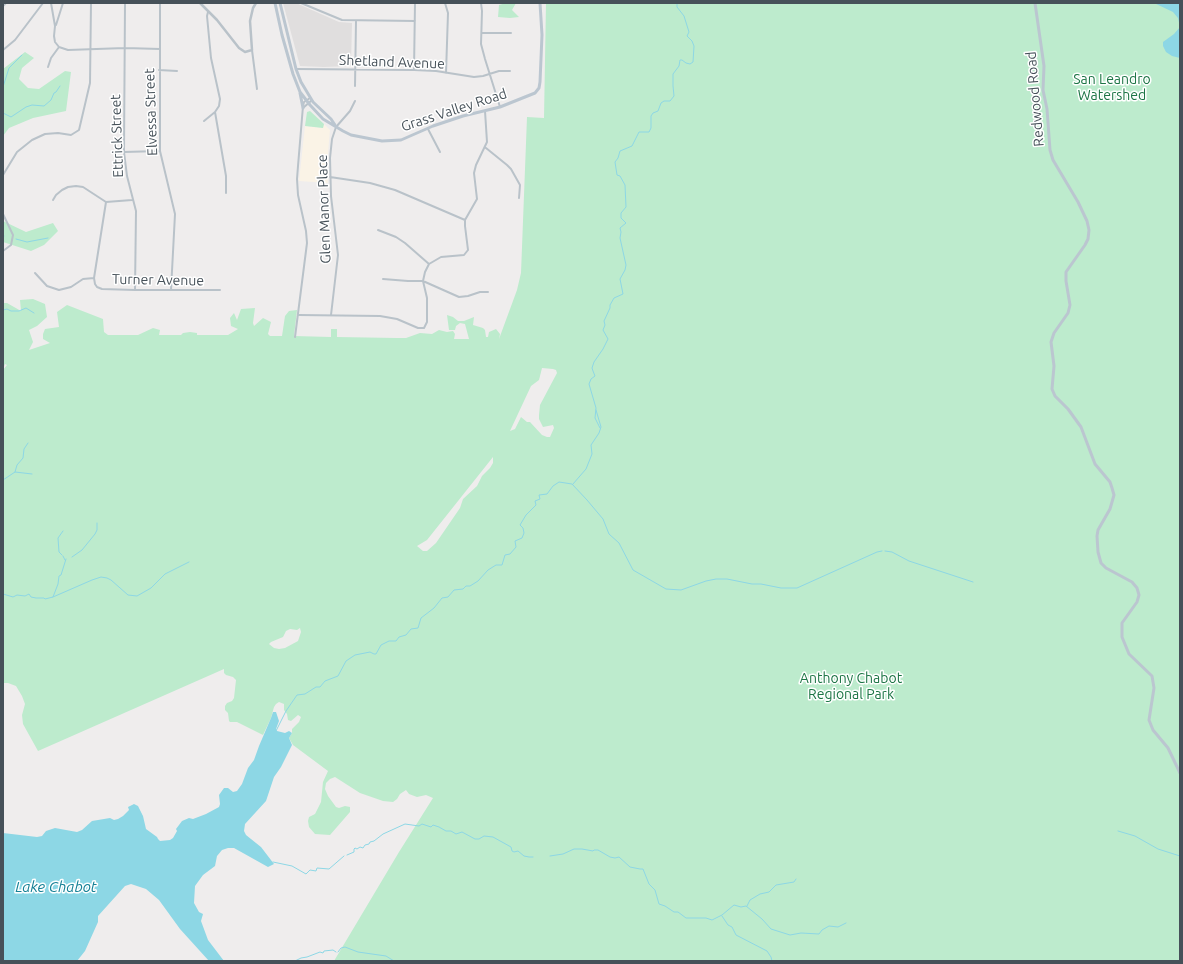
<!DOCTYPE html>
<html>
<head>
<meta charset="utf-8">
<style>
	body { margin:0 }
	#map { position:relative; width:1183px; height:964px; overflow:hidden; background:#efeded; font-family:Ubuntu,sans-serif }
	canvas { display:block }
	.frame { position:absolute; inset:0; border:4px solid #465159; pointer-events:none }
</style>
</head>
<body>
<div id="map">
<canvas width="1183" height="964"></canvas>
<div class="frame"></div>
</div>
<script>
const c = document.querySelector('canvas').getContext('2d');
c.lineJoin = 'round';
function paint(path, color) { c.fillStyle = color; c.fill(path, 'evenodd'); }
const toPath = rows => new Path2D(rows.map(r => 'M' + r).join(''));
function stroke(path, color, width, dash) { c.strokeStyle = color; c.lineWidth = width; c.lineCap = dash ? 'butt' : 'round'; c.setLineDash(dash || []); c.stroke(path); }
function drawText(font, color, halo, rows, align = 'center') {
  c.font = font + ' Ubuntu,sans-serif'; c.lineWidth = 3; c.setLineDash([]); c.textBaseline = 'middle'; c.strokeStyle = halo; c.fillStyle = color; for (const [text, x, y, turn = 0] of rows) {
    c.save(); c.translate(x, y); c.rotate((+turn || 0) * Math.PI / 180); c.textAlign = isNaN(turn) ? turn : align; if (halo) c.strokeText(text, 0, 0); c.fillText(text, 0, 0); c.restore();
  }
}
paint(toPath([
	[324,124,330,130,327,165,328,183,299,181,305,126,323,128]
]), '#faf3e6');
paint(toPath([
	[283,3,296,3,339,22,352,23,351,66,324,67,300,66]
]), '#e0dede');
paint(toPath([
	[506,3,516,3,512,10,519,17,510,18,498,17,499,5],
	[546,3,1180,3,1180,961,334,961,399,852,433,798,426,795,417,797,409,794,406,790,400,794,397,799,393,802,383,801,360,793,335,777,330,779,326,783,325,789,328,796,336,807,339,808,345,806,350,807,350,812,330,835,315,834,309,827,308,821,309,817,315,814,321,802,323,782,328,771,293,745,289,738,292,733,292,729,299,722,301,717,298,715,291,721,288,720,287,714,284,710,284,704,279,702,276,704,274,707,271,718,263,735,237,722,230,722,229,721,228,713,225,710,225,706,227,703,232,701,234,698,236,680,233,677,226,675,224,673,224,669,38,751,23,724,22,715,25,704,22,696,16,686,8,683,3,683,3,370,7,365,5,364,3,369,3,303,7,303,21,311,20,300,33,299,45,304,47,317,37,326,29,330,33,342,29,350,50,343,43,339,43,334,45,329,59,327,57,312,67,305,103,319,104,332,108,335,138,335,153,328,160,330,159,335,181,335,183,333,190,332,197,333,197,335,228,335,238,329,231,326,230,318,234,313,237,320,241,309,255,308,253,323,254,326,263,318,271,322,268,334,270,336,282,336,285,316,289,311,297,310,294,336,331,337,331,329,337,329,337,337,397,338,406,338,420,333,432,334,439,330,447,332,453,331,455,334,454,339,469,339,465,324,460,323,456,326,455,330,449,330,447,315,453,317,458,321,464,321,474,317,473,325,483,328,485,330,486,337,488,337,489,332,496,329,500,334,499,339,517,290,521,273,527,117,544,118],
	[542,368,553,369,556,370,557,373,540,405,539,415,539,419,543,427,553,425,554,428,550,437,547,437,542,435,530,422,527,422,521,417,515,429,510,431,531,386,539,380],
	[493,457,493,463,490,468,482,476,477,486,463,499,460,508,436,543,427,551,423,551,417,546,427,540],
	[300,628,301,632,298,641,285,648,279,649,274,648,269,644,271,642,283,637,286,631,290,629,297,630],
	[25,52,34,58,22,68,19,79,28,88,39,89,65,71,71,72,66,111,33,118,9,128,3,136,3,69],
	[310,111,324,124,323,128,305,126,307,112],
	[3,221,26,232,53,223,58,231,44,245,31,251,3,242]
]), '#bdebcd');
paint(toPath([
	[1154,3,1180,3,1180,58,1172,56,1166,52,1163,46,1163,42,1174,34,1180,27,1178,18,1173,12],
	[273,712,276,712,279,721,276,729,277,731,285,733,289,731,292,733,289,738,292,745,281,767,274,777,266,801,245,824,244,831,246,835,261,847,274,864,268,867,234,848,228,848,222,850,217,856,215,866,203,875,195,886,194,903,199,912,203,914,201,921,208,940,224,961,209,961,180,929,159,900,146,889,131,884,125,886,98,916,98,922,85,951,77,961,3,961,3,833,37,837,42,836,46,831,55,828,77,832,82,830,92,821,110,818,114,820,118,819,123,816,129,810,128,807,134,804,138,806,143,816,146,829,157,837,158,839,160,841,170,840,173,838,177,831,176,829,182,821,189,818,193,819,206,814,219,807,220,804,219,795,224,788,228,788,233,792,237,791,242,784,248,768,254,760,259,746,271,718]
]), '#8dd7e5');
stroke(toPath([
	[3,87,9,68,22,55],
	[3,113,11,117,26,107,32,105,44,106,51,100,54,93,56,92,60,86],
	[3,236,4,236],
	[16,239,27,242,48,238],
	[3,310,7,309,11,311,19,311,26,308,34,313],
	[600,428,595,418,596,408,589,384,591,379,595,376,593,371,592,368,594,362,603,349,608,339,603,330,605,325,604,321,610,308,610,305,614,298,623,294,620,279,625,270,626,265,620,238,621,232,620,228,626,223,621,218,621,213,626,207,625,185,620,176,617,175,615,162,618,158,620,151,632,146,639,132,649,132,651,128,651,116,653,113,658,111,661,103,664,101,670,101,674,96,673,86,673,74,679,66,680,60,682,60,686,63,690,64,693,62,694,46,692,41,687,36,689,32,684,16,677,7,677,3],
	[15,472,17,465,23,458,24,449,28,443],
	[3,480,15,472,32,474],
	[573,484,586,469,592,454,591,445,599,433,601,427,596,410],
	[885,551,892,552,909,561,973,582],
	[62,555,59,552,58,538,63,531],
	[63,556,65,560],
	[72,557,82,550,95,534,97,530,97,523],
	[3,594,13,597,17,595,25,596,29,594,31,597,36,598,44,598,45,599,53,597,58,584,59,576,61,575,66,559],
	[53,597,92,580,101,577,107,578,111,580,128,595,137,596,151,588,165,574,189,562],
	[276,731,286,711,297,695,305,694,316,687,320,687,325,681,338,676,346,661,355,655,370,652,374,654,376,654,381,645,389,641,396,641,399,637,406,635,411,629,418,628,421,618,434,608,442,598,448,597,454,590,463,589,466,586,470,586,478,581,488,570,496,565,502,565,505,555,510,554,516,547,515,541,522,538,524,533,523,528,520,525,526,515,536,505,535,501,540,499,539,495,547,494,553,486,559,482,572,484,587,500,603,519,609,534,619,543,633,570,666,589,681,590,706,581,716,579,727,579,752,584,761,584,781,588,797,588,877,552,882,551],
	[1118,831,1135,836,1158,849,1180,856],
	[347,855,354,852,354,849,355,848,357,849,360,847,363,848,365,845,369,844,370,842,374,841,383,834,405,824,419,826,422,824,431,827,433,825,439,827,446,831,451,831,456,834,462,832,475,839,479,839,484,836,493,837,511,847,512,851,514,852,518,851,524,856,529,857,533,857],
	[550,856,563,854,574,849,582,849,593,851,594,850,598,850,610,857,615,858,619,857,630,867,640,869,643,869,649,884,655,890,659,904,665,906,674,912,678,912,686,918,706,918,712,920,722,915,734,905,741,907,746,906,762,919,771,929,790,935,801,933,819,934,822,930,829,926,838,927,846,923],
	[273,862,292,866,306,874,310,870,316,871,317,868,329,869,344,856],
	[747,906,750,900,760,894,769,892,776,885,794,882,796,879],
	[722,916,728,925,732,927,736,935,767,951,771,957,772,961],
	[338,952,341,948,345,947,358,952,386,956,394,961],
	[295,961,301,958,307,957,320,952,323,953,324,951,333,950,336,952]
]), '#8dd7e5', 1);
stroke(toPath([
	[51,3,55,26,54,36,55,42,59,47],
	[125,3,124,152,127,176,136,211,135,290],
	[160,3,160,151,175,214,171,290],
	[301,3,342,20,415,21],
	[445,3,448,13,446,73],
	[481,3,482,11,481,44,485,59,500,107],
	[3,6,6,3],
	[208,12,207,16,211,58,220,99,219,106,215,112,226,176,226,193],
	[56,25,63,3],
	[482,33,511,33],
	[59,47,68,50,125,48,160,49],
	[3,50,15,40,43,3],
	[252,50,257,89],
	[48,67,51,58,59,47],
	[296,69,414,70,436,71,474,77,483,76,499,71,510,71],
	[159,70,177,71],
	[414,70,415,3],
	[355,86,356,21],
	[303,108,312,100],
	[204,121,215,112],
	[428,129,440,152],
	[486,148,507,165,511,169,520,185,519,198],
	[124,152,160,151],
	[3,175,17,152,32,140,45,134,58,133,71,135,79,130,90,83,91,3],
	[330,177,370,183,395,190,465,220],
	[53,200,56,195,62,190,68,187,76,186,83,187,106,202,132,200],
	[106,202,94,278,95,284,97,287,102,289,135,290,220,290],
	[3,214,13,235,11,245,3,251],
	[378,230,396,237,405,243,429,264],
	[35,273,47,286,59,290,71,287,83,279,94,278],
	[383,279,408,281,423,281,459,297,468,296,480,292,488,292],
	[299,315,380,316,397,319,418,328,424,328,427,322,427,298,423,281,425,272,429,264,441,257,464,255,468,250,465,226,465,220,477,199,474,173,476,165,487,142,485,111],
	[331,315,338,255,331,196,330,158,332,139,336,127,350,111,355,101],
	[295,337,307,243,306,231,298,195,297,179,298,166,303,106,304,102,310,98]
]), '#b9c2c9', 2);
stroke(toPath([
	[200,3,217,20,239,48,245,52,252,50,250,21,253,8,256,3]
]), '#b9c2c9', 2.5);
stroke(toPath([
	[275,3,282,35,293,74,300,92,310,105,323,119,343,131,351,135,382,141,401,140,433,126,463,116,500,107,535,93,539,88,540,82,542,35,540,3],
	[280,3,296,69,301,82,313,102,331,119,335,125],
	[1035,3,1044,66,1043,90,1047,109,1050,150,1053,160,1078,202,1087,221,1089,230,1088,239,1085,245,1066,272,1066,281,1070,305,1068,313,1054,333,1051,342,1054,366,1052,389,1055,396,1068,409,1081,427,1095,464,1110,482,1112,488,1114,495,1110,509,1098,530,1097,536,1098,552,1101,563,1106,568,1132,582,1137,588,1139,595,1137,602,1122,623,1122,637,1129,654,1152,676,1154,688,1149,720,1153,730,1168,748,1180,773],
	[300,93,303,108]
]), '#bbc6d0', 3);
drawText('14px', '#465159', '#fff', [
	["Shetland Avenue",392,62,2],
	["Redwood Road",1035,99,-95],
	["Grass Valley Road",454,110,-18],
	["Elvessa Street",151,112,-92],
	["Ettrick Street",117,136,-92],
	["Glen Manor Place",324,209,-92],
	["Turner Avenue",158,280,1]
]);
drawText('14px', '#1c7545', '#fff', [
	["San Leandro",1112,79],
	["Watershed",1112,95],
	["Anthony Chabot",851,678],
	["Regional Park",851,694]
]);
drawText('italic 15px', '#158196', '#fff', [
	["Lake Chabot",56,887]
]);
</script>
</body>
</html>
